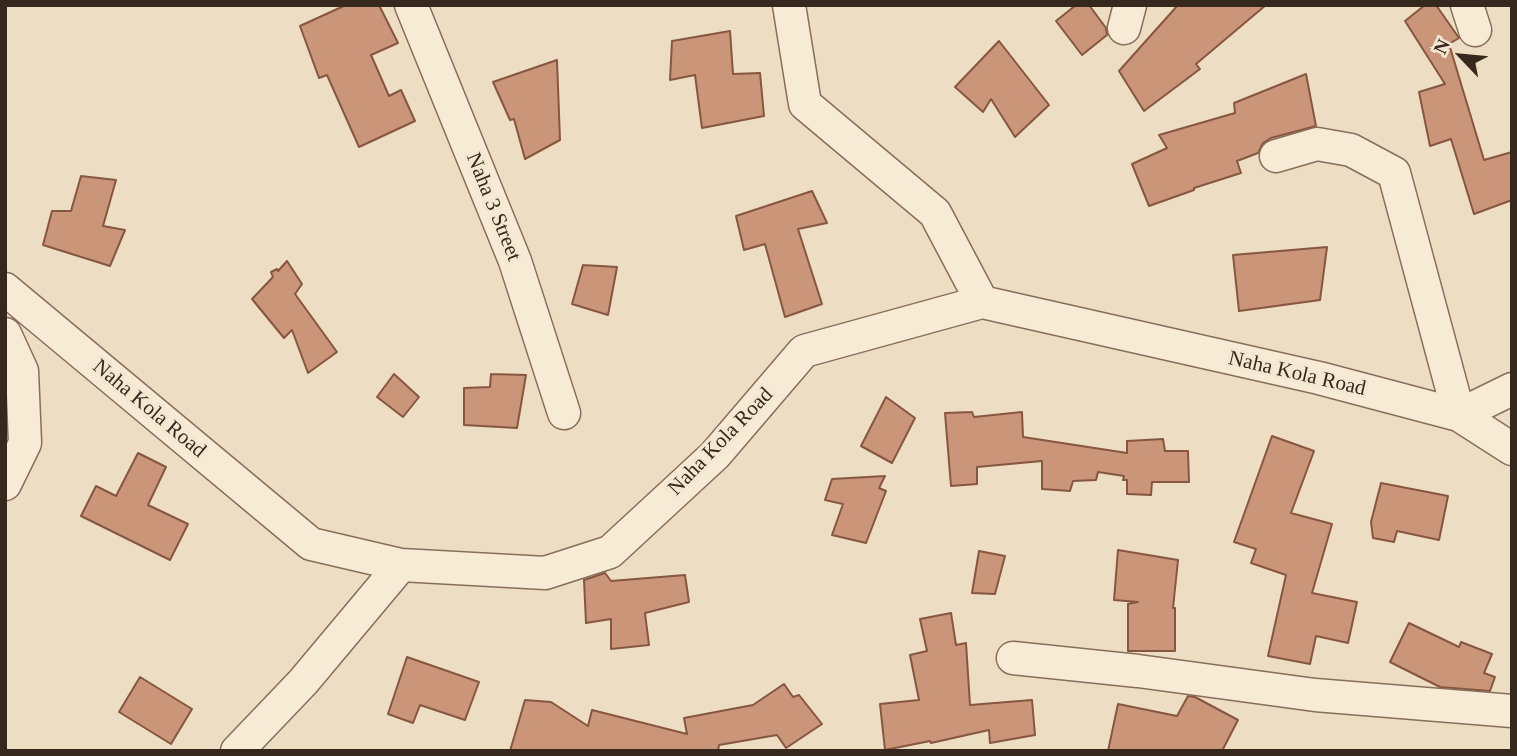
<!DOCTYPE html>
<html>
<head>
<meta charset="utf-8">
<style>
	body { margin:0 }
	#map { position:relative; width:1517px; height:756px; overflow:hidden; background:#edddc3; font-family:"Times New Roman",serif }
	canvas { display:block }
	.frame { position:absolute; inset:0; border:7px solid #37281e; pointer-events:none }
	.north { position:absolute; left:1426px; top:21px; width:70px; height:70px; -webkit-text-stroke:5px #f5e8d2; paint-order:stroke; rotate:296deg; font-size:19px; font-weight:700; line-height:28px; text-align:center; color:#37281e }
	.north::after { content:''; display:block; margin:auto; width:24px; height:32px; background:#37281e; clip-path:polygon(50% 0,100% 100%,50% 72%,0 100%) }
</style>
</head>
<body>
<div id="map">
<canvas width="1517" height="756"></canvas>
<div class="frame"></div>
<div class="north">N</div>
</div>
<script>
const c = document.querySelector('canvas').getContext('2d');
c.lineJoin = 'round';
function paint(path, color) { c.fillStyle = color; c.fill(path, 'evenodd'); }
const toPath = rows => new Path2D(rows.map(r => 'M' + r).join(''));
function stroke(path, color, width, dash) { c.strokeStyle = color; c.lineWidth = width; c.lineCap = dash ? 'butt' : 'round'; c.setLineDash(dash || []); c.stroke(path); }
function drawText(font, color, halo, rows, align = 'center') {
  c.font = font + ' "Times New Roman",serif'; c.lineWidth = 7; c.setLineDash([]); c.textBaseline = 'middle'; c.strokeStyle = halo; c.fillStyle = color; for (const [text, x, y, turn = 0] of rows) {
    c.save(); c.translate(x, y); c.rotate((+turn || 0) * Math.PI / 180); c.textAlign = isNaN(turn) ? turn : align; if (halo) c.strokeText(text, 0, 0); c.fillText(text, 0, 0); c.restore();
  }
}
const building = toPath([
	[346,5,379,5,398,43,371,55,389,96,401,90,415,121,359,147,327,75,319,78,300,26,346,5],
	[1076,5,1089,5,1106,28,1107,35,1082,55,1056,21,1076,5],
	[1178,5,1266,5,1196,64,1200,69,1144,111,1119,71,1178,5],
	[1425,5,1436,5,1459,38,1449,44,1484,160,1512,152,1512,200,1474,214,1451,139,1430,146,1419,92,1445,84,1405,21,1425,5],
	[730,31,733,74,760,73,764,116,702,128,695,75,670,80,672,41,730,31],
	[999,41,1049,105,1015,137,991,99,983,112,955,87,999,41],
	[557,60,560,140,525,159,514,119,510,120,493,82,557,60],
	[1306,74,1316,126,1271,138,1263,143,1258,153,1237,161,1241,173,1194,188,1194,190,1149,206,1132,164,1167,148,1159,135,1235,113,1234,103,1306,74],
	[81,176,116,180,103,226,125,230,110,266,43,245,52,211,71,211,81,176],
	[812,191,827,223,798,229,822,304,785,317,765,244,744,250,736,216,812,191],
	[1327,247,1320,300,1239,311,1233,255,1327,247],
	[287,261,302,284,295,294,337,352,308,373,292,330,284,338,252,299,273,277,271,272,277,269,278,271,287,261],
	[583,265,617,267,608,315,572,304,583,265],
	[394,374,419,397,403,417,377,397,394,374],
	[491,374,526,375,517,428,464,425,464,388,490,387,491,374],
	[886,397,915,418,892,463,861,446,886,397],
	[972,412,974,417,1022,412,1023,437,1127,453,1127,441,1163,439,1165,451,1188,451,1189,482,1152,482,1151,495,1127,494,1127,480,1123,480,1124,476,1098,472,1096,480,1073,481,1070,491,1042,489,1042,461,977,467,977,484,951,486,945,413,972,412],
	[1272,436,1314,451,1291,513,1332,524,1312,593,1357,602,1348,643,1316,636,1310,664,1268,656,1286,575,1251,563,1256,549,1234,542,1272,436],
	[138,453,166,467,148,505,188,524,170,560,81,516,96,486,116,496,138,453],
	[885,476,879,488,886,491,866,543,832,535,843,504,825,500,832,479,885,476],
	[1381,483,1448,496,1439,540,1397,531,1394,542,1373,538,1371,522,1381,483],
	[1118,550,1178,560,1173,608,1175,608,1175,651,1128,651,1128,604,1138,602,1114,600,1118,550],
	[979,551,1005,556,995,594,972,593,979,551],
	[605,573,611,581,685,575,689,602,645,613,649,645,611,649,611,619,586,623,584,580,605,573],
	[951,613,956,645,966,643,970,705,1032,700,1035,735,990,743,989,730,931,743,930,741,885,750,880,704,919,700,910,655,927,651,920,619,951,613],
	[1409,623,1459,647,1461,642,1492,654,1484,673,1495,677,1490,691,1440,687,1390,662,1409,623],
	[407,657,479,682,465,720,420,705,413,723,388,714,407,657],
	[140,677,192,709,171,744,119,712,140,677],
	[784,684,793,697,799,695,822,724,786,748,777,735,719,745,718,751,510,751,525,700,551,702,588,726,592,710,687,734,684,718,753,705,784,684],
	[1188,696,1195,697,1238,720,1222,751,1108,751,1118,704,1177,716,1188,696]
]);
paint(building, '#cb9579');
stroke(building, '#865640', 2);
const minor = toPath([
	[411,5,515,261,564,413],
	[789,5,805,104,935,213,982,302],
	[1467,5,1475,30],
	[1124,28,1130,5],
	[1276,156,1317,144,1351,150,1394,173,1459,415,1512,389],
	[5,289,311,544,401,565,545,573,610,552,715,455,804,351,982,302,1319,378,1459,415,1512,449],
	[5,334,22,371,25,443,5,484],
	[1013,658,1138,671,1315,695,1512,711],
	[237,751,303,682,401,565]
]);
stroke(minor, '#876e5a', 35);
stroke(minor, '#f8ebd6', 32);
drawText('21px', '#37281e', '#f5e8d2', [
	["Naha 3 Street",493,207,68],
	["Naha Kola Road",1297,374,13],
	["Naha Kola Road",149,409,40],
	["Naha Kola Road",721,442,-46]
]);
</script>
</body>
</html>
